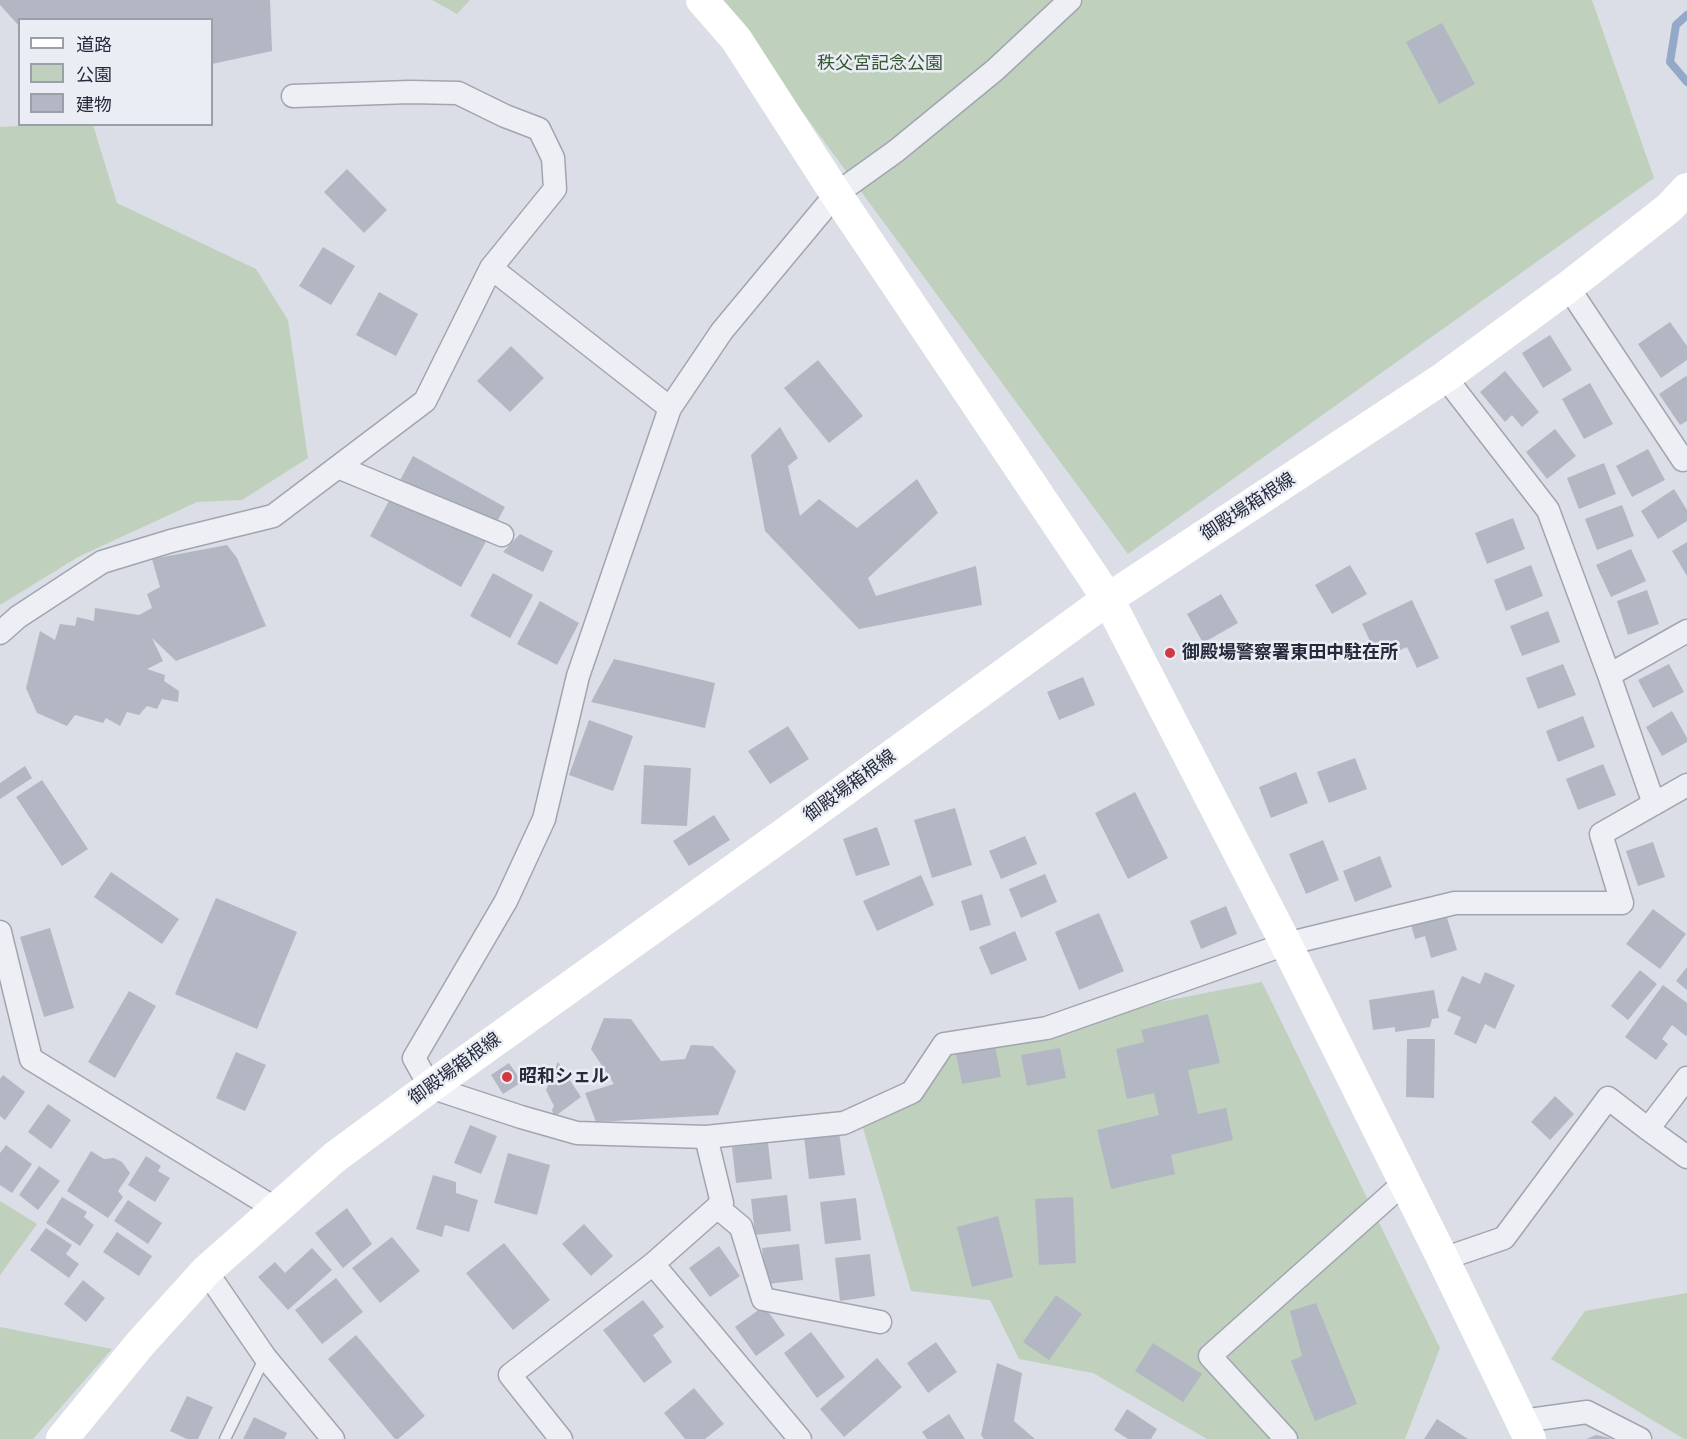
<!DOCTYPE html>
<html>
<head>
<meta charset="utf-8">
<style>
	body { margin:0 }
	#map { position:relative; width:1687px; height:1439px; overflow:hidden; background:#dbdee6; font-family:"PT Sans Narrow","Noto Sans JP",sans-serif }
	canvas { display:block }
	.legend { position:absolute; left:18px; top:18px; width:195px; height:108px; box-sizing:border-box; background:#eaedf4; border:2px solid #9b9faa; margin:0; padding:8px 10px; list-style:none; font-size:18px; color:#252b3c }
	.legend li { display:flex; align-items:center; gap:12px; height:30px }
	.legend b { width:30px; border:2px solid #9b9faa }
</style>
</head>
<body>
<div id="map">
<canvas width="1687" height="1439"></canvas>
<ul class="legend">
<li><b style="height:8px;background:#fff"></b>道路</li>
<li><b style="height:16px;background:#bfd0bc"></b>公園</li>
<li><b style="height:16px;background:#b2b7c3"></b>建物</li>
</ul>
</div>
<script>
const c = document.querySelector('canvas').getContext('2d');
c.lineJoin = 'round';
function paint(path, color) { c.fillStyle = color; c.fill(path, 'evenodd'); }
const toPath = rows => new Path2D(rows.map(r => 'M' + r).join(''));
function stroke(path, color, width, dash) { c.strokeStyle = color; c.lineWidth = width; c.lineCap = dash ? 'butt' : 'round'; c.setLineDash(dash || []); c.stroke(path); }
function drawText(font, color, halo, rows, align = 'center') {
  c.font = font + ' "PT Sans Narrow","Noto Sans JP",sans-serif'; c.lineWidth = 5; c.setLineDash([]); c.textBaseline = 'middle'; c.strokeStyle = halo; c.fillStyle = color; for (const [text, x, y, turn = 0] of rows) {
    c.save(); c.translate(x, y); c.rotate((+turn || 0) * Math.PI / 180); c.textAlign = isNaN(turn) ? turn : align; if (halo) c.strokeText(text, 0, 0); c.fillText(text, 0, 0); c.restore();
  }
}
paint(toPath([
	[432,0,470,0,457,14],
	[720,0,1592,0,1654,178,1128,554],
	[53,124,93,125,117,203,256,269,288,320,308,458,242,500,197,502,78,557,0,605,0,127],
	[1262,982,1440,1348,1405,1439,1207,1439,1093,1373,1019,1359,990,1300,911,1291,863,1128,944,1044],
	[0,1201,37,1224,0,1275],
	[1687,1293,1687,1439,1684,1439,1551,1359,1585,1311],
	[0,1327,112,1349,33,1439,0,1439]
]), '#bfd0bc');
stroke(toPath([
	[1687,15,1676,25,1670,62,1687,82]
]), '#94a8c8', 8);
paint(toPath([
	[0,0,270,0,272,51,212,64,212,20,20,20,20,27,0,5],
	[1442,23,1475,84,1439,104,1406,42],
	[347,169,387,210,364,233,324,192],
	[323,247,355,266,331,305,299,286],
	[379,292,418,314,396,356,356,335],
	[1670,322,1687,346,1687,360,1661,378,1638,344],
	[1550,335,1572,370,1543,388,1522,353],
	[511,346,544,378,510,412,477,381],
	[818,360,863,416,829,443,784,388],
	[1505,371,1539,412,1522,427,1512,415,1505,422,1480,392],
	[1686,376,1687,378,1687,421,1680,425,1659,394],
	[1590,383,1613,424,1584,439,1562,399],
	[780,427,798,458,788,466,800,516,819,499,857,528,917,479,938,513,868,578,876,596,976,566,982,605,859,629,765,531,751,455],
	[1555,429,1576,456,1547,479,1526,452],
	[1648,449,1665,480,1632,497,1616,466],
	[413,456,505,507,461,587,370,536],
	[1604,463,1616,494,1579,509,1567,478],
	[1674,489,1687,510,1687,521,1658,539,1641,511],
	[1622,505,1634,536,1597,550,1585,519],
	[1513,518,1525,549,1487,564,1475,533],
	[520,534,553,551,543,572,503,552],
	[1687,542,1687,576,1672,551],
	[227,545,237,558,266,626,176,661,152,638,163,661,147,669,165,675,164,681,179,691,178,702,162,699,157,709,147,706,139,715,127,712,120,726,106,718,103,723,75,715,67,726,37,713,26,688,40,631,55,640,60,624,75,626,77,617,94,621,95,608,139,615,152,608,147,594,160,587,152,559],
	[1631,549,1646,581,1611,597,1596,565],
	[1350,565,1367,594,1332,614,1315,585],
	[1531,565,1543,596,1506,611,1494,580],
	[493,573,533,595,510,638,470,616],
	[1647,590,1659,624,1628,635,1617,601],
	[1221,594,1238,623,1203,643,1187,614],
	[1412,600,1439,658,1417,668,1407,647,1379,660,1362,624],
	[540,601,579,623,557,665,517,644],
	[1548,611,1560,642,1522,656,1510,626],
	[614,659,715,683,705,728,591,702],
	[1563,664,1576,695,1538,709,1526,678],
	[1669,664,1684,692,1653,708,1638,680],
	[1083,677,1095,705,1059,720,1047,692],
	[1672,711,1687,738,1687,742,1662,756,1646,727],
	[1583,716,1595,747,1558,762,1546,731],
	[589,720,633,736,613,791,569,775],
	[788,726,809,759,770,784,748,751],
	[1355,758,1367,789,1329,803,1317,772],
	[1603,764,1616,795,1578,810,1566,779],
	[644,765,691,768,687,826,641,824],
	[25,766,32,778,0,799,0,783],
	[1296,772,1308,803,1271,818,1259,787],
	[42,780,88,849,62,866,16,797],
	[1135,792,1168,858,1128,879,1095,813],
	[955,808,972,865,932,878,914,820],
	[714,815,730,840,689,866,673,841],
	[877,827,890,865,856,876,843,839],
	[1025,836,1037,864,1001,879,989,851],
	[1323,840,1339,880,1306,894,1289,854],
	[1653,842,1665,877,1638,886,1626,851],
	[1380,856,1392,887,1355,902,1343,871],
	[111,872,179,919,162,944,94,897],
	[1045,874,1057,902,1021,918,1009,889],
	[921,875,934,905,877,931,863,901],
	[982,894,991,925,970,931,961,901],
	[216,898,297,932,257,1029,175,994],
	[1226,906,1237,934,1201,949,1190,921],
	[1653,909,1686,934,1660,969,1626,944],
	[1445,911,1457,950,1431,958,1425,936,1415,939,1410,921],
	[1099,913,1124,971,1079,990,1055,932],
	[50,928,74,1008,44,1017,20,937],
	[1015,931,1027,960,991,975,979,947],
	[1687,967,1687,990,1676,981],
	[1640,970,1657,984,1628,1020,1611,1006],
	[1485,972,1515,985,1495,1029,1485,1024,1476,1044,1454,1034,1461,1017,1447,1011,1462,976,1480,984],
	[1663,985,1687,1003,1687,1035,1686,1036,1672,1025,1662,1039,1668,1044,1656,1060,1625,1037],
	[1434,990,1439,1018,1432,1019,1430,1027,1395,1032,1395,1027,1373,1030,1369,1000],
	[129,991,156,1006,115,1078,88,1062],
	[1208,1014,1220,1063,1188,1070,1198,1114,1226,1108,1233,1140,1171,1155,1175,1174,1111,1189,1097,1130,1159,1115,1154,1093,1127,1099,1116,1049,1144,1042,1141,1030],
	[604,1018,631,1019,661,1061,685,1059,691,1045,713,1046,736,1071,718,1115,596,1122,585,1093,614,1084,591,1049],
	[1407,1039,1435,1039,1434,1098,1406,1097],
	[995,1046,1001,1077,962,1084,956,1054],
	[1060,1048,1066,1078,1027,1086,1021,1055],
	[236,1052,266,1065,245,1111,216,1098],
	[558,1062,581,1097,554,1117,552,1110,554,1106,546,1090],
	[509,1063,522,1082,503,1094,491,1075],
	[3,1075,25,1092,5,1120,0,1116,0,1079],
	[1555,1096,1574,1114,1550,1140,1531,1122],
	[48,1104,71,1120,51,1149,28,1132],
	[470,1125,497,1136,481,1174,454,1163],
	[839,1132,845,1175,809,1179,804,1137],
	[768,1143,772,1179,736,1183,732,1147],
	[6,1145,32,1164,12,1193,0,1185,0,1153],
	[91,1151,104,1159,114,1158,122,1162,130,1173,118,1191,123,1197,108,1218,67,1191],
	[508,1153,550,1165,537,1215,494,1203],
	[146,1156,161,1166,158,1171,170,1178,155,1202,128,1185],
	[39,1166,60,1181,38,1210,19,1195],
	[433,1175,456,1182,456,1193,478,1200,469,1232,445,1225,442,1237,416,1229],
	[787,1195,791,1231,755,1235,751,1199],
	[62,1197,87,1212,84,1217,94,1225,80,1246,46,1223],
	[1073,1197,1076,1263,1039,1265,1035,1199],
	[856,1198,861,1240,825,1244,820,1202],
	[128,1200,162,1223,148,1244,114,1221],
	[347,1208,372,1244,343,1268,315,1233],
	[998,1216,1013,1277,972,1287,957,1227],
	[584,1224,613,1256,591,1276,562,1244],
	[46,1228,72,1245,66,1254,79,1264,69,1278,30,1250],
	[117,1232,152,1256,139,1276,103,1252],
	[392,1237,420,1271,380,1303,352,1268],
	[504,1243,550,1300,513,1330,466,1273],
	[799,1244,803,1280,767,1284,762,1248],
	[719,1246,740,1276,710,1297,689,1268],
	[312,1248,332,1270,288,1310,258,1277,275,1262,285,1273],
	[870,1254,875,1296,840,1301,835,1258],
	[336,1278,363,1312,322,1344,295,1310],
	[83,1280,105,1298,86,1322,64,1304],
	[1056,1295,1082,1314,1049,1360,1023,1342],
	[643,1300,664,1327,653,1335,672,1362,644,1383,603,1330],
	[1316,1303,1357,1404,1315,1421,1291,1361,1302,1356,1290,1311],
	[764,1306,785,1335,756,1356,735,1327],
	[811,1332,845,1377,817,1398,784,1353],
	[356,1335,425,1416,398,1439,395,1439,328,1359],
	[936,1342,957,1372,928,1393,907,1363],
	[1153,1343,1202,1374,1183,1402,1135,1371],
	[877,1358,902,1387,844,1437,820,1409],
	[997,1363,1022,1373,1014,1421,1035,1439,984,1439,981,1435],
	[694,1388,724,1424,705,1439,685,1439,664,1413],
	[187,1396,213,1407,198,1439,187,1439,170,1431],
	[1127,1409,1157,1429,1151,1439,1128,1439,1114,1430],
	[949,1414,965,1439,927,1439,922,1432],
	[254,1417,287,1433,284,1439,243,1439],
	[1437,1419,1468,1439,1424,1439],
	[1596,1435,1610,1438,1610,1439,1586,1439]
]), '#b2b7c3');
const lane = toPath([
	[225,1439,265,1357]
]);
const street = toPath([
	[1070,0,995,70,896,151,836,194,722,331,670,408,578,676,544,819,506,901,414,1058,430,1087,521,1117,577,1133,706,1137,844,1123,912,1092,944,1044,1047,1028,1286,944,1455,903,1622,903,1601,834,1687,785],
	[491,268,670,408],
	[1568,287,1683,460,1687,457],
	[1445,377,1548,510,1609,675,1654,804],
	[338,467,502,535],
	[0,633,18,617,102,562,171,541,273,516,425,401,491,268,555,189,553,158,539,129,505,116,458,93,410,92,293,96],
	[1609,675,1687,631],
	[0,932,31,1059,276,1209],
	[1687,1078,1648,1129,1687,1157],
	[717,1207,741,1227,763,1299,880,1322],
	[1443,1259,1504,1238,1608,1098,1648,1129],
	[653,1264,800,1439],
	[206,1271,265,1357,333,1439],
	[1522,1421,1587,1412,1640,1439],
	[561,1439,510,1375,653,1264,722,1203,706,1137],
	[1286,1439,1210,1356,1405,1182]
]);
stroke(lane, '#a1a5b0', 13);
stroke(street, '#a1a5b0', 25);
stroke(lane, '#edeff4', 10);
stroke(street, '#edeff4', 22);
stroke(toPath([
	[702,0,736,39,836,194,1108,599,1286,944,1443,1259,1530,1439],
	[62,1439,140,1344,206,1271,335,1157,430,1087,784,834,1108,599,1445,377,1568,287,1669,208,1687,189]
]), '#fff', 32);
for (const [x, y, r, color] of [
	[1170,653,6,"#d23942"],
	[507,1077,6,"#d23942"]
]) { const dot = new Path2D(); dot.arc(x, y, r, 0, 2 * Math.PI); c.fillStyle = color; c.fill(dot); stroke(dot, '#eaedf4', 2); }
drawText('18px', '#355831', '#eaedf4', [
	["秩父宮記念公園",880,64]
]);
drawText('18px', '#252b3c', '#eaedf4', [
	["御殿場箱根線",1248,507,-33],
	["御殿場箱根線",850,786,-36],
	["御殿場箱根線",455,1069,-36]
]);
drawText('bold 18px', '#252b3c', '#eaedf4', [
	["御殿場警察署東田中駐在所",1182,653],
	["昭和シェル",519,1077]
], 'left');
</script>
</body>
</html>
